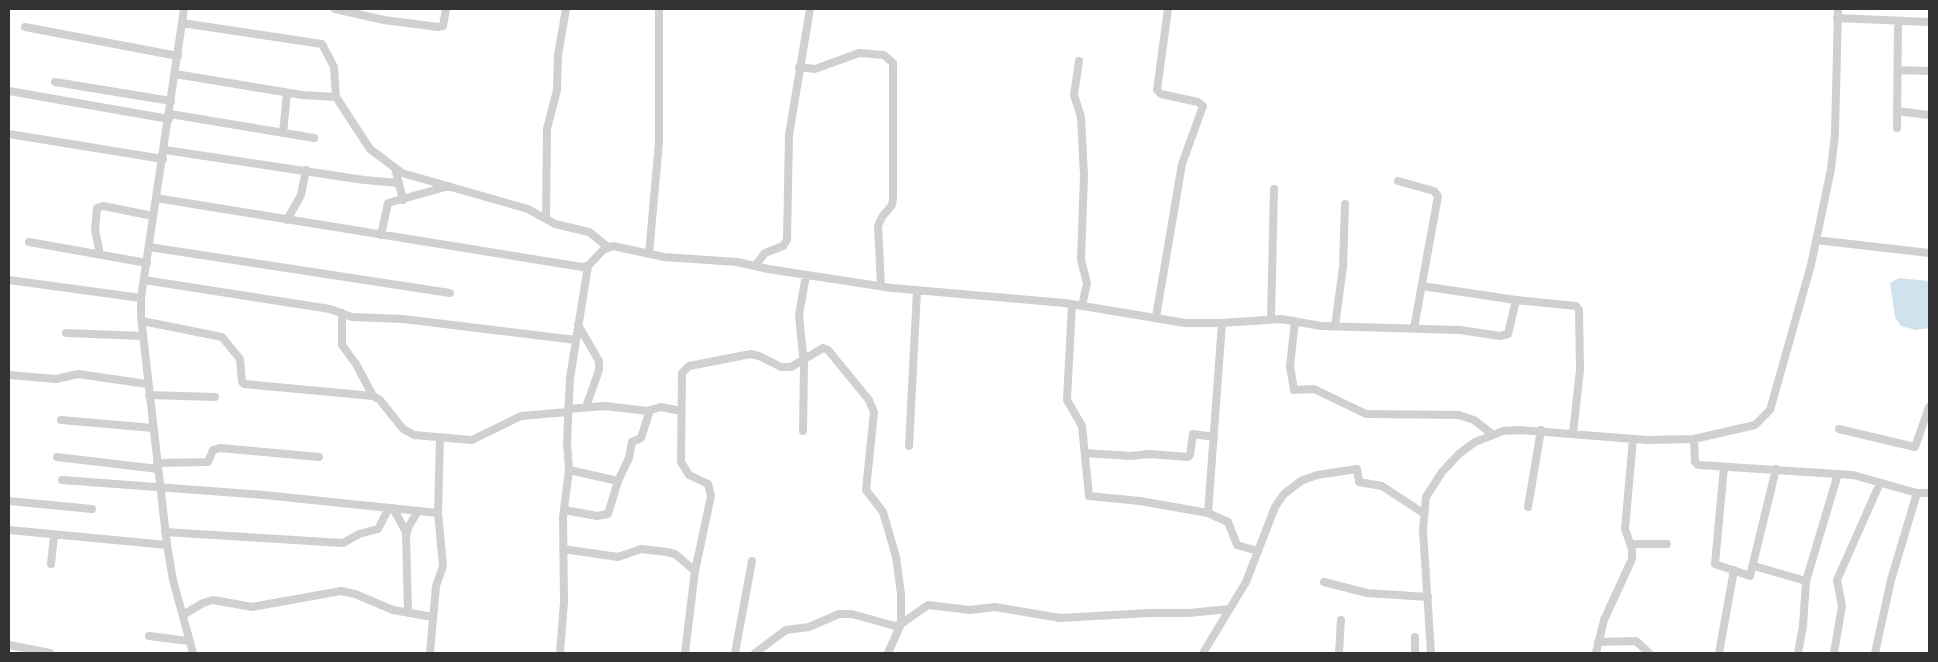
<!DOCTYPE html>
<html>
<head>
<meta charset="utf-8">
<style>
	body { margin:0 }
	#map { position:relative; width:1938px; height:662px; overflow:hidden; background:#fff; font-family:Lato,sans-serif }
	canvas { display:block }
	.frame { position:absolute; inset:0; border:10px solid #333; pointer-events:none }
</style>
</head>
<body>
<div id="map">
<canvas width="1938" height="662"></canvas>
<div class="frame"></div>
</div>
<script>
const c = document.querySelector('canvas').getContext('2d');
c.lineJoin = 'round';
function paint(path, color) { c.fillStyle = color; c.fill(path, 'evenodd'); }
const toPath = rows => new Path2D(rows.map(r => 'M' + r).join(''));
function stroke(path, color, width, dash) { c.strokeStyle = color; c.lineWidth = width; c.lineCap = dash ? 'butt' : 'round'; c.setLineDash(dash || []); c.stroke(path); }
paint(toPath([
	[1899,278,1929,281,1929,328,1916,330,1901,326,1895,317,1890,283]
]), '#cfe2ee');
stroke(toPath([
	[184,9,141,298,141,317,167,545,173,580,193,653],
	[335,9,384,20,438,27,443,26,446,9],
	[1837,18,1929,22],
	[182,23,322,44,334,67,336,97],
	[25,27,178,56],
	[1079,61,1074,95,1081,117,1084,175,1081,260,1087,283,1082,306],
	[799,67,815,69,859,53,884,55,893,63,893,199,892,205,882,217,878,226,881,286],
	[1899,70,1929,71],
	[175,74,302,95,336,97,370,149,402,173,528,209,555,224,589,232,608,247],
	[55,82,171,101],
	[9,91,169,119],
	[1897,111,1929,115],
	[170,114,314,138],
	[1897,128,1898,21],
	[283,133,287,93],
	[9,134,163,159],
	[165,150,364,180,399,183],
	[395,168,403,200],
	[1398,181,1434,191,1438,196,1414,328],
	[156,198,582,267,588,266,603,250,613,246,664,257,737,262,768,269,892,288,1065,303,1185,323,1222,323,1281,319,1321,326,1460,330,1500,336,1508,334,1516,300,1576,306,1579,310,1580,370,1573,433],
	[546,219,547,129,557,90,558,55,566,9],
	[287,220,301,195,306,170],
	[381,235,388,203,449,186],
	[1816,240,1929,253],
	[29,242,147,263],
	[149,247,450,293],
	[100,254,95,230,97,208,103,206,153,216],
	[649,254,659,142,659,9],
	[755,266,765,253,783,246,787,240,789,135,810,9],
	[9,280,141,298],
	[144,280,330,309,352,317,403,319,576,340],
	[1422,286,1516,300],
	[1072,305,1067,400,1082,426,1089,496,1140,501,1208,513,1228,522,1237,545,1258,551],
	[342,313,342,345,356,364,373,396],
	[1156,317,1182,164,1203,106,1198,102,1161,94,1157,90,1168,9],
	[1271,319,1274,189],
	[142,321,222,337,240,359,242,382,244,384,373,396,380,400,403,429,414,435,472,440,521,416,568,412],
	[1295,321,1290,366,1294,390,1314,389,1366,414,1459,415,1474,420,1492,434],
	[578,325,599,361,599,370,586,407],
	[1335,326,1343,267,1345,204],
	[66,333,143,336],
	[9,375,56,379,78,374,147,384],
	[149,395,215,397],
	[568,409,605,406,647,411,661,407,681,411],
	[61,420,153,428],
	[1839,429,1915,447,1929,407],
	[803,431,804,365,799,315,806,275],
	[1694,439,1695,462,1698,465,1853,475,1917,493,1929,493],
	[909,446,917,291],
	[1085,453,1131,456,1149,454,1188,457,1190,455,1193,434,1214,437],
	[57,457,158,469],
	[157,463,208,462,213,450,220,448,319,457],
	[1724,467,1715,564,1750,576,1776,469],
	[569,470,618,481],
	[62,480,264,495,438,513],
	[9,501,92,509],
	[1528,507,1541,430],
	[393,508,406,532],
	[564,510,597,516,608,514,618,481,629,458,632,442,641,438,650,410],
	[1208,513,1222,323],
	[9,530,167,545],
	[165,532,343,543,359,534,378,529,389,508],
	[1630,544,1667,544],
	[563,549,618,557,641,549,667,552,675,554,695,571],
	[51,564,54,536],
	[1754,566,1806,581],
	[1324,582,1367,593,1428,597],
	[408,613,406,535,409,526,418,511],
	[183,615,203,603,213,600,252,607,341,591,355,594,393,610,433,617],
	[149,636,189,641],
	[1598,642,1636,641,1649,653],
	[9,645,50,653],
	[430,653,436,586,443,566,438,513,440,438],
	[560,653,564,602,563,517,569,470,567,442,570,378,588,266],
	[685,653,695,571,711,496,708,484,689,475,681,462,682,373,689,366,751,354,759,356,781,367,791,367,823,348,828,350,869,400,874,412,866,490,883,512,896,557,901,594,901,624,888,653],
	[735,653,752,561],
	[755,653,786,630,809,627,839,614,852,614,895,626,901,624,928,605,970,610,995,607,1060,618,1148,613,1189,613,1229,609],
	[1203,653,1246,582,1275,507,1284,494,1301,481,1317,475,1357,469,1359,482,1382,486,1423,513],
	[1339,653,1341,620],
	[1415,653,1415,637],
	[1431,653,1423,530,1426,497,1442,472,1459,454,1475,442,1503,431,1520,430,1647,440,1694,439,1755,425,1770,410,1811,265,1831,169,1835,134,1838,9],
	[1596,653,1604,620,1632,559,1632,549,1625,529,1633,439],
	[1719,653,1734,570],
	[1798,653,1803,626,1806,581,1838,474],
	[1834,653,1842,606,1837,580,1880,483],
	[1875,653,1891,580,1917,493]
]), '#d0d0d0', 8);
</script>
</body>
</html>
